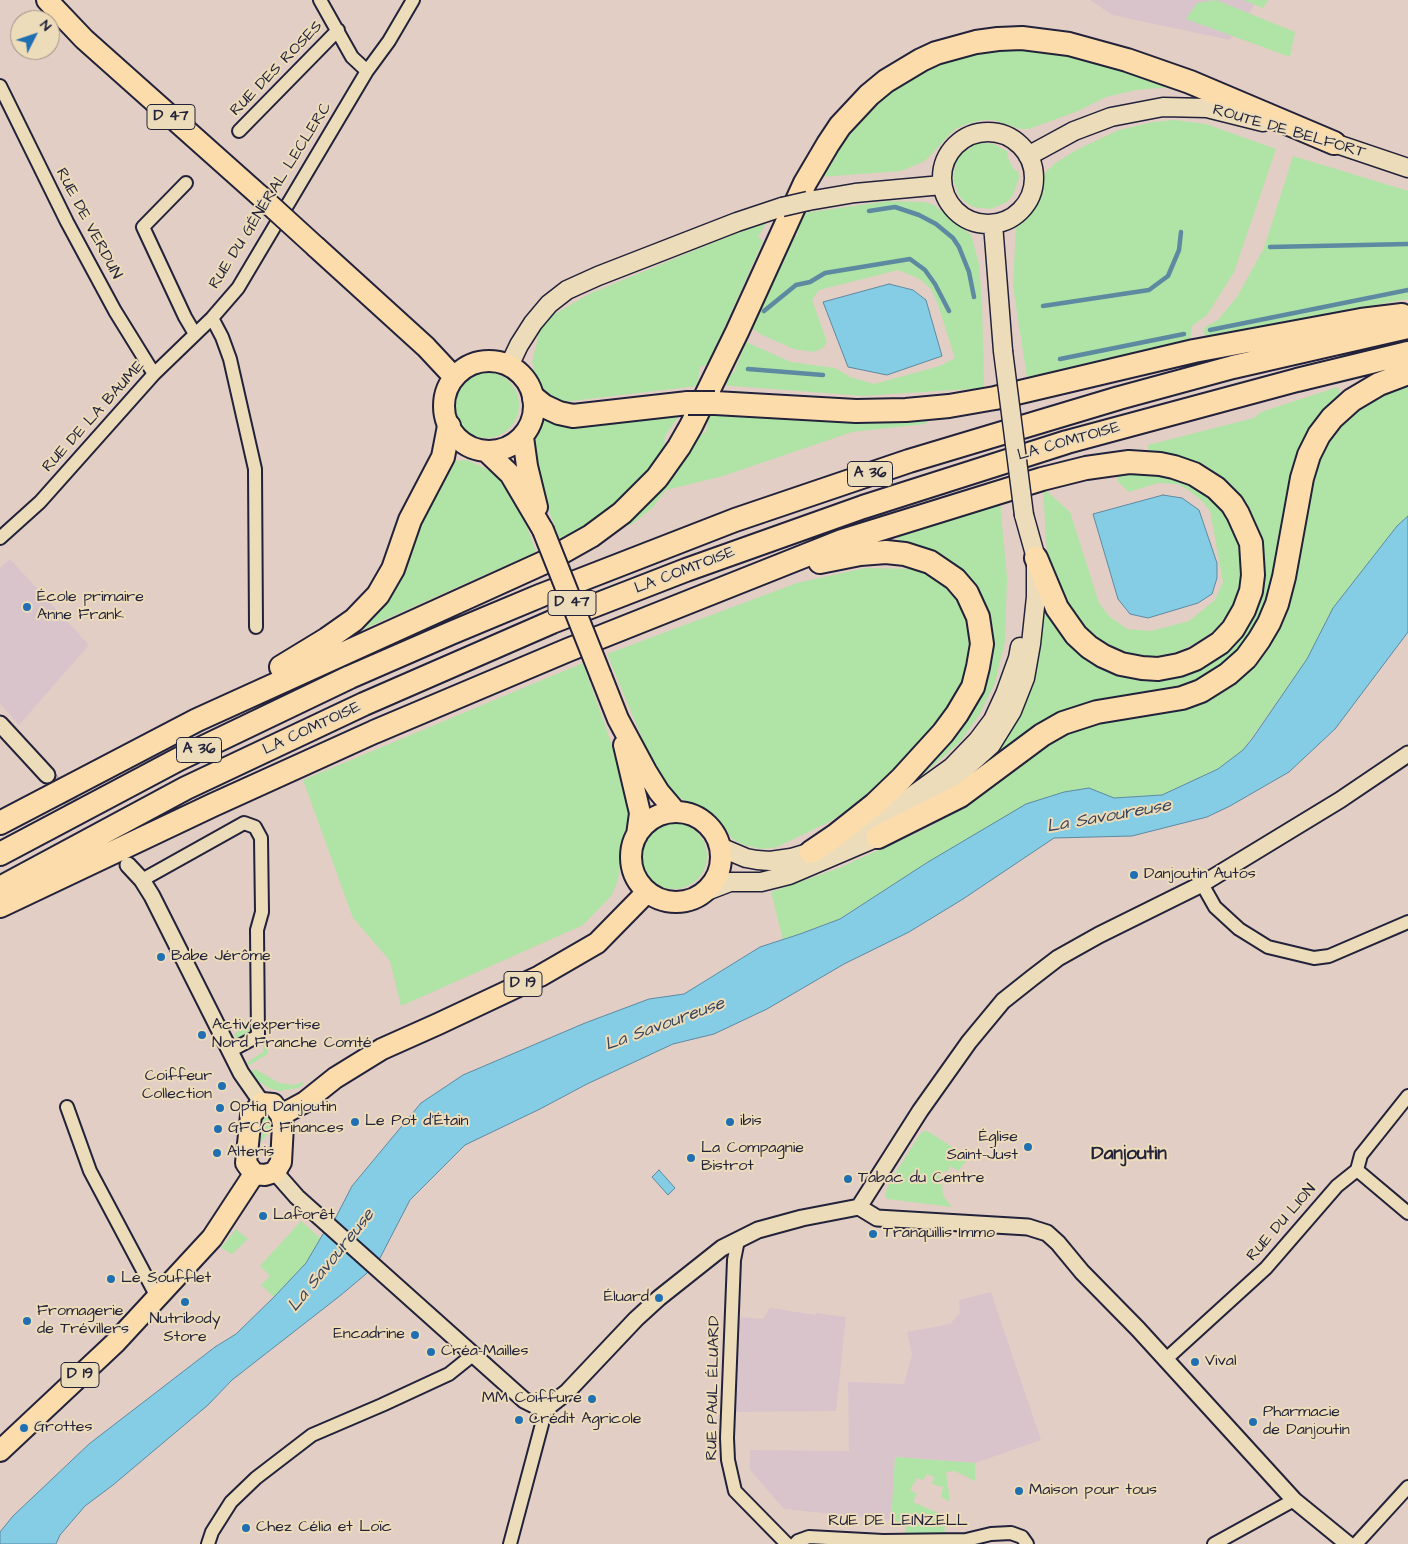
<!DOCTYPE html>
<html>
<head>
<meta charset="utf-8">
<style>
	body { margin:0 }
	#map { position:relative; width:1408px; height:1544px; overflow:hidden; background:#e2cec4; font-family:"Architects Daughter",sans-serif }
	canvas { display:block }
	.north { position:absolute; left:10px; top:10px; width:50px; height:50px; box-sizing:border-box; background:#eddcb9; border:1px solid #9c9287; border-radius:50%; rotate:49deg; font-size:14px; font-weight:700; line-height:20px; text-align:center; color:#22223b }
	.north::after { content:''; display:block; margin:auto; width:18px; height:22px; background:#1f6fb2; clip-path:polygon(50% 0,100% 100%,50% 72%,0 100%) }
</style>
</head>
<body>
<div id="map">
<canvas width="1408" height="1544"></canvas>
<div class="north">N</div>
</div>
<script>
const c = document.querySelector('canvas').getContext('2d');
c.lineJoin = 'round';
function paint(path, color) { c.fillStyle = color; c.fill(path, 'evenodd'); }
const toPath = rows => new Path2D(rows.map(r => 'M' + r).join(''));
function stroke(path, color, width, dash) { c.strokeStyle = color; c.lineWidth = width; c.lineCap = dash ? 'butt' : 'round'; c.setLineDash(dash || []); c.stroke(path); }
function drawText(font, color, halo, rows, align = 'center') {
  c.font = font + ' "Architects Daughter",sans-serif'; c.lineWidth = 4; c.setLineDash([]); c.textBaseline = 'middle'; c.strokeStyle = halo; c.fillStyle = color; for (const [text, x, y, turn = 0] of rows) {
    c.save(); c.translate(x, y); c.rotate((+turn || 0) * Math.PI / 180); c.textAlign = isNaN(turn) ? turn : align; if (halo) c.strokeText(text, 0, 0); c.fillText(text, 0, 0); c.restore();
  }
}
paint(toPath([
	[1090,0,1258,0,1230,40,1112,15],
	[10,559,89,645,19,725,0,704,0,568],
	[991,1292,1041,1440,975,1463,895,1457,891,1520,784,1509,750,1470,750,1450,849,1451,848,1382,904,1384,912,1355,907,1332,950,1324,960,1313,959,1300],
	[770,1308,816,1315,816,1313,846,1317,836,1411,733,1412,737,1332,741,1317,763,1319]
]), '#dac4cc');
paint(toPath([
	[1216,0,1295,32,1290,57,1186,19,1197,3],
	[1243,0,1268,0,1263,8],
	[994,46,1075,51,1186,86,1136,90,1106,97,1078,111,1029,129,1021,129,993,120,983,120,967,124,957,128,951,133,925,161,901,171,819,177,835,159,833,150,881,94,932,62],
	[1175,120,1206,124,1276,149,1234,272,1207,315,1192,326,1190,340,1027,378,1013,286,1016,228,1034,204,1045,173,1054,164,1078,149,1119,130,1153,122],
	[985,143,994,144,1008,152,1007,156,1014,170,1018,171,1019,178,1013,195,1007,202,991,209,973,207,965,202,959,196,953,179,956,161,961,154,976,144],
	[1293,156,1408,191,1408,299,1205,337,1204,328,1218,320,1237,297,1264,248],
	[888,201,924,202,934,205,971,235,979,264,982,303,984,388,863,396,721,385,734,372,746,342,791,362,835,368,850,377,874,384,940,366,955,358,938,305,931,289,918,278,898,270,819,290,812,300,827,342,823,348,814,352,794,349,762,335,751,328,792,233,798,236,798,217,804,213],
	[767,222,758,237,763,241,708,364,700,367,697,386,563,402,551,398,543,392,537,383,532,362,540,329,553,315,589,294,727,237],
	'453 405a33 33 0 1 1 66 0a33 33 0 1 1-66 0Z',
	[1408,384,1408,516,1397,526,1333,608,1307,659,1243,750,1218,769,1162,795,1114,798,1089,788,928,862,840,919,783,940,771,892,839,868,925,829,954,813,1039,751,1080,726,1256,659,1318,463,1332,435,1346,420,1364,406,1380,396],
	[1338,387,1341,398,1302,447,1295,463,1270,600,1242,647,1215,672,1180,689,1123,697,965,778,1042,602,1071,641,1187,669,1262,585,1264,566,1262,543,1251,517,1234,490,1223,479,1205,467,1179,457,1149,453,1148,445,1254,418,1261,412],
	[681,413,665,436,664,448,636,485,597,520,561,542,536,478,529,445,541,418,557,423],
	[709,413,931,417,925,424,852,432,723,476,666,490,652,508,631,525,624,522,695,438,706,432],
	[468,460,496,474,505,481,518,503,536,552,346,637,454,461],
	[1117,472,1172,474,1208,494,1229,517,1244,565,1238,598,1218,628,1198,642,1177,652,1152,657,1124,656,1091,637,1071,612,1047,554,1043,488,1070,512,1099,603,1109,616,1127,629,1151,631,1189,621,1215,600,1223,582,1210,511,1201,500,1188,490,1178,484,1158,483,1129,492,1118,482],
	[1000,502,1007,578,1005,641,995,683,979,715,960,742,908,788,989,650,943,558,924,547,901,543,894,533],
	[865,568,919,569,937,578,958,601,965,618,969,640,968,669,958,690,932,729,875,791,831,821,777,847,762,849,744,845,734,840,709,814,670,792,660,781,607,654,797,583],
	[583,663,610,740,631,813,622,840,618,880,612,895,583,925,401,1006,390,961,353,918,303,780],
	'641 856a33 33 0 1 1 66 0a33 33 0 1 1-66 0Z',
	[254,1017,254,1028,249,1034,242,1038,237,1038,234,1035],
	[266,1040,268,1054,249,1065,246,1063,263,1052,263,1041],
	[255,1069,279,1083,294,1085,303,1082,304,1084,298,1088,279,1091,269,1088,258,1081,250,1073],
	[265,1113,268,1113,275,1125,254,1150,259,1121],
	[924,1131,929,1132,969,1158,958,1171,951,1166,947,1172,944,1171,937,1182,942,1184,943,1196,952,1207,887,1199,885,1194,889,1183,920,1134],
	[301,1221,320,1238,306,1263,274,1297,261,1285,270,1276,260,1266],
	[236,1229,248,1239,232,1254,221,1248],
	[895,1457,975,1463,975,1481,955,1471,946,1472,950,1502,941,1497,943,1487,932,1484,934,1477,927,1474,923,1480,917,1478,910,1490,917,1494,913,1502,940,1514,944,1518,945,1534,905,1533,905,1525,899,1524,891,1520]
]), '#afe4a6');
const water = toPath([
	[889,284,913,290,926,300,942,356,887,375,848,367,823,302,889,284],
	[1163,495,1182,498,1199,510,1217,563,1217,578,1212,594,1198,603,1148,618,1130,614,1118,599,1093,514,1163,495],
	[1408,516,1408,632,1335,729,1289,772,1230,806,1207,817,1132,836,1054,838,963,899,909,932,844,964,767,1009,714,1034,673,1044,587,1084,540,1109,465,1145,410,1200,380,1258,366,1274,341,1295,232,1380,208,1405,113,1485,85,1506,60,1535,56,1544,0,1544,0,1532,13,1516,89,1444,215,1347,236,1334,274,1297,306,1263,323,1234,335,1219,352,1186,421,1103,463,1075,585,1023,649,999,684,994,760,947,800,934,840,919,928,862,1026,804,1064,792,1089,788,1114,798,1162,795,1218,769,1243,750,1252,739,1307,659,1333,608,1397,526,1408,516],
	[659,1170,675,1188,668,1195,652,1177,659,1170]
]);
paint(water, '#84cde5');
stroke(water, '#5d89a1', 1);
stroke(toPath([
	[869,211,895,207,919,215,936,224,953,238,959,247,969,272,974,297],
	[1270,247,1408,244],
	[1043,306,1149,290,1168,276,1179,250,1181,232],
	[764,311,796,285,810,282,825,273,910,259,925,270,935,284,949,311],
	[1210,330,1408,290],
	[1060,359,1184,334],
	[748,369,823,375]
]), '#5d89a1', 4.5);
stroke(toPath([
	[47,775,106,840]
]), '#bcaca9', 15, [15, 8]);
const minor = toPath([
	[320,0,352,57,367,71],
	[0,86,67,222,115,311,154,374],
	[239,131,338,30],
	[186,183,143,227,185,317,195,334],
	[212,318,222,337,230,359,255,469,256,627],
	[0,538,40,502,154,374,212,318,238,288,367,71,389,41,413,0],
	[142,880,244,823,255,827,261,838,262,912,257,930,258,1036,230,1051],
	[1202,884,1215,907,1239,929,1268,947,1314,958,1329,956,1408,922],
	[67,1107,90,1171,157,1297],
	[1357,1170,1408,1213],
	[738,1240,734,1260,727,1438,728,1460,735,1491,787,1544],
	[1165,1360,1266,1268,1337,1186,1357,1170,1361,1155,1408,1096],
	[208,1544,212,1532,231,1502,256,1478,312,1435,382,1405,449,1374,474,1354],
	[510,1544,542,1424,544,1410],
	[795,1544,798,1541,809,1537,883,1541,966,1540,991,1534,1011,1533,1022,1537,1027,1544],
	[1214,1544,1294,1500],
	[1356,1544,1408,1487]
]);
const tertiary = toPath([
	[0,724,47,775],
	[128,865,142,880,152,896,241,1073,262,1103],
	[275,1172,297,1197,524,1400,544,1410,567,1392,636,1319,659,1298,722,1248,758,1230,802,1218,859,1207,877,1218,1028,1227,1047,1233,1058,1243,1082,1272,1138,1329,1294,1500,1348,1544],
	[859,1207,920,1111,969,1042,1003,1001,1032,978,1058,958,1099,935,1202,884,1340,800,1408,754]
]);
const secondary = toPath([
	'942 178a46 46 0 1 1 92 0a46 46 0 1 1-92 0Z',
	[1322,139,1408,168],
	[1028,156,1074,131,1111,117,1163,107,1207,108,1263,122],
	[808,201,855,193,942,185],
	[993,224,1003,351],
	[509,366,519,345,533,323,549,304,567,290,598,276,737,222,782,207],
	[915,810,934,796,991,745,1012,711,1025,678,1031,644,1036,597,1036,558,1024,515],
	[720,847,746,858,757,860,770,861,791,858,811,852,841,838,891,811,952,767,978,740,993,720,1005,694,1018,658,1020,647],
	[704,892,730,882,761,882,789,875,878,837,888,830]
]);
const primary = toPath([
	[47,0,84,39,259,195],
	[316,247,426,347,454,377],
	'444 406a45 45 0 1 1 90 0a45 45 0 1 1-90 0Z',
	[523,437,527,466,537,507],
	[486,451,510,474,543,530],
	[601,676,618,719,646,771,659,792,676,812],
	[624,745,640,813,637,835],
	'631 857a45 45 0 1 1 90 0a45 45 0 1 1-90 0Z',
	[262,1103,273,1104,281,1115,283,1125,281,1162,275,1172,265,1175,254,1174,246,1163,251,1115,262,1103],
	[281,1115,305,1102,335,1078,382,1049,438,1024,540,976,597,943,647,892],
	[0,1451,115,1343,212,1238,254,1174]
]);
const motorway = toPath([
	[534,398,544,406,559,413,573,416,688,403],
	[715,403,856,411,906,410,949,406,995,398,1194,351,1361,320,1402,315],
	[281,667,327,639,354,620,378,595,393,569,410,520,443,457,449,426],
	[0,823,197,720,543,563,591,536,622,513,657,478,679,447,691,426,737,332,805,183,828,144,840,126,869,95,886,81,921,60,936,53,976,42,998,39,1022,38,1069,44,1127,60,1190,82,1334,143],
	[878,837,960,796,1042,735,1063,723,1097,712,1182,698,1201,691,1228,674,1246,658,1259,640,1269,623,1277,604,1284,577,1302,478,1309,455,1319,435,1332,418,1352,400,1379,384,1408,373],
	[811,852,836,835,875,804,902,778,943,733,957,714,973,687,978,667,982,644,978,617,967,593,955,579,930,562,905,554,886,552,860,554,820,562],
	[0,854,179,759,350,677,451,633,542,595,735,520,909,461,1119,398,1233,367,1408,327],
	[0,888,186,788,364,704,552,622,686,570,863,507,1067,442,1297,380,1408,353],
	[0,906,213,805,374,732,568,650,842,541,1042,479,1086,468,1129,462,1160,464,1174,467,1194,474,1216,488,1232,504,1238,514,1251,543,1253,575,1251,591,1244,610,1233,629,1220,643,1195,659,1179,665,1158,669,1142,668,1121,664,1103,656,1089,647,1076,635,1057,608,1036,558]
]);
stroke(minor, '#22223b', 16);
stroke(tertiary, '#22223b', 19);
stroke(secondary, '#22223b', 21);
stroke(primary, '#22223b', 24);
stroke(motorway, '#22223b', 26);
stroke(minor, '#eddcb9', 12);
stroke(tertiary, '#eddcb9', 15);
stroke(secondary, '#eddcb9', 18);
stroke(primary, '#fddcac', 20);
stroke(motorway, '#fddcac', 22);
const secondaryBridge = toPath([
	[782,207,808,201],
	[1003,351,1024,515]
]);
const primaryBridge = toPath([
	[259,195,316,247],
	[543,530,601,676]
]);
const motorwayBridge = toPath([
	[688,403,715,403]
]);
stroke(secondaryBridge, '#22223b', 21, []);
stroke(primaryBridge, '#22223b', 24, []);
stroke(motorwayBridge, '#22223b', 26, []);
stroke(secondaryBridge, '#eddcb9', 18);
stroke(primaryBridge, '#fddcac', 20);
stroke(motorwayBridge, '#fddcac', 22);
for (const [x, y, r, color] of [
	[27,607,5,"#1f6fb2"],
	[1134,875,5,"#1f6fb2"],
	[161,957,5,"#1f6fb2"],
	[202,1035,5,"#1f6fb2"],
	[222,1086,5,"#1f6fb2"],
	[220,1108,5,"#1f6fb2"],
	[355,1122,5,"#1f6fb2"],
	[730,1122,5,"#1f6fb2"],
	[218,1129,5,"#1f6fb2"],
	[1028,1147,5,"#1f6fb2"],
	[217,1153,5,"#1f6fb2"],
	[691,1158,5,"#1f6fb2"],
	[848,1179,5,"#1f6fb2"],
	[263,1216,5,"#1f6fb2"],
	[873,1234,5,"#1f6fb2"],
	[111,1279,5,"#1f6fb2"],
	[659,1298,5,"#1f6fb2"],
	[185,1302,5,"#1f6fb2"],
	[27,1321,5,"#1f6fb2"],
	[415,1335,5,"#1f6fb2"],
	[431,1352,5,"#1f6fb2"],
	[1195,1362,5,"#1f6fb2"],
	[592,1399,5,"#1f6fb2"],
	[519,1420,5,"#1f6fb2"],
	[1253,1422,5,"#1f6fb2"],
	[24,1428,5,"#1f6fb2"],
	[1019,1491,5,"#1f6fb2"],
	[246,1528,5,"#1f6fb2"]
]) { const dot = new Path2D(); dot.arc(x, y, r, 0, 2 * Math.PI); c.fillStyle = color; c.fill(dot); stroke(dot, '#eddcb9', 2); }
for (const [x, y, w] of [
	[171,117,48],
	[870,474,45],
	[572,603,48],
	[199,750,45],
	[523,984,38],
	[80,1375,38]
]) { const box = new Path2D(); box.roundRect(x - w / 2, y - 12.5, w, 25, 4); c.fillStyle = '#eddcb9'; c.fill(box); stroke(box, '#22223b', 1); }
drawText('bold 15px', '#22223b', null, [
	["D 47",171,117],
	["A 36",870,474],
	["D 47",572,603],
	["A 36",199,750],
	["D 19",523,984],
	["D 19",80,1375]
]);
drawText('16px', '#22223b', '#eddcb9', [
	["RUE DES ROSES",277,69,-46],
	["ROUTE DE BELFORT",1289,132,16],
	["RUE DU GÉNÉRAL LECLERC",271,196,-58],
	["RUE DE VERDUN",88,224,62],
	["RUE DE LA BAUME",94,417,-48],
	["LA COMTOISE",1069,442,-16],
	["LA COMTOISE",685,571,-21],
	["LA COMTOISE",312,729,-25],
	["RUE DU LION",1282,1223,-49],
	["RUE PAUL ÉLUARD",714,1388,-89],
	["RUE DE LEINZELL",898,1522]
]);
drawText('16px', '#22223b', '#eddcb9', [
	["École primaire",37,598],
	["Anne Frank",37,616],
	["Danjoutin Autos",1144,875],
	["Babe Jérôme",171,957],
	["Activ'expertise",212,1026],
	["Nord Franche Comté",212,1044],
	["Coiffeur",212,1077,"right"],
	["Collection",212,1095,"right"],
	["Optiq Danjoutin",230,1108],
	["Le Pot d'Étain",365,1122],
	["ibis",740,1122],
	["GFCC Finances",228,1129],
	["Église",1018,1138,"right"],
	["Saint-Just",1018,1156,"right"],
	["La Compagnie",701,1149],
	["Bistrot",701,1167],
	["Alteris",227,1153],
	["Tabac du Centre",858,1179],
	["Laforêt",273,1216],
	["Tranquillis Immo",883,1234],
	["Le Soufflet",121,1279],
	["Éluard",649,1298,"right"],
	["Fromagerie",37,1312],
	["de Trévillers",37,1330],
	["Nutribody",185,1320,"center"],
	["Store",185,1338,"center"],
	["Encadrine",405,1335,"right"],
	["Créa-Mailles",441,1352],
	["Vival",1205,1362],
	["MM Coiffure",582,1399,"right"],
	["Pharmacie",1263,1413],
	["de Danjoutin",1263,1431],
	["Crédit Agricole",529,1420],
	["Grottes",34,1428],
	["Maison pour tous",1029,1491],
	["Chez Célia et Loïc",256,1528]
], 'left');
drawText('italic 18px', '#36445d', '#eddcb9', [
	["La Savoureuse",1109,817,-10],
	["La Savoureuse",665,1025,-20],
	["La Savoureuse",332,1261,-51]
]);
drawText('bold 19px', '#22223b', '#eddcb9', [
	["Danjoutin",1129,1155]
]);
</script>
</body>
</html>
